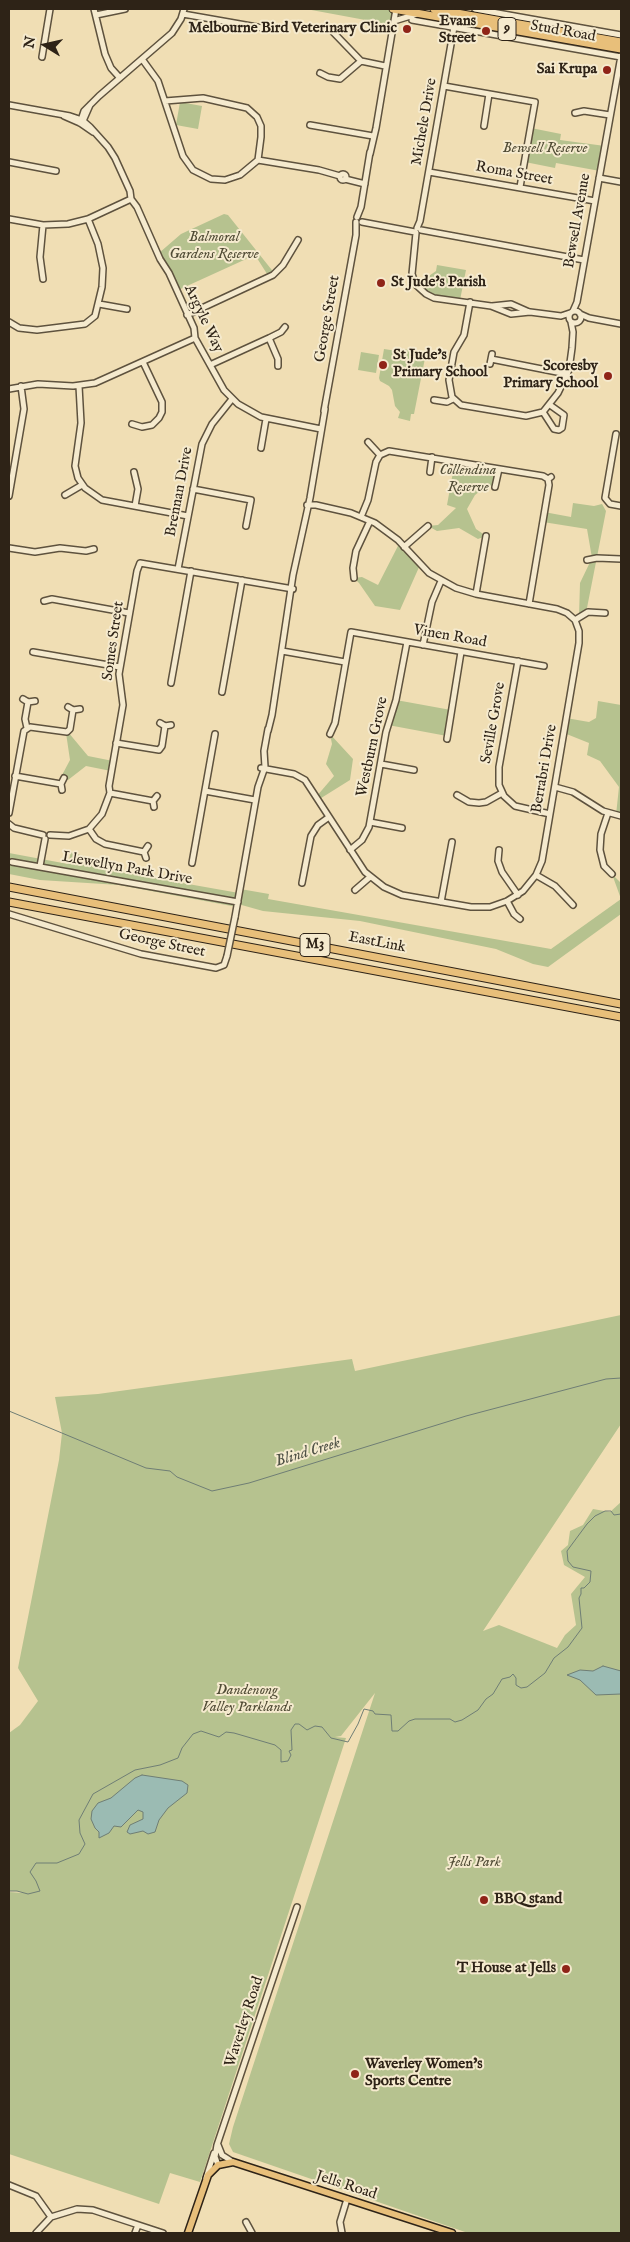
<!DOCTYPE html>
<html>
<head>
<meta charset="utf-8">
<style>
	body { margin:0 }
	#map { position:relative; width:630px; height:2242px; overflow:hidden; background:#f0deb4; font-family:"IM FELL English",serif }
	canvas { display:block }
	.frame { position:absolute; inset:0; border:10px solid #2e2317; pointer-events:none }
	.north { position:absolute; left:20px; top:20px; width:50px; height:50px; -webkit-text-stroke:4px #f5eace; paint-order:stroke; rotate:280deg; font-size:14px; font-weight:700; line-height:20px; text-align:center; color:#2e2317 }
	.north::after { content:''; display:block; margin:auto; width:18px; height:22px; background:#2e2317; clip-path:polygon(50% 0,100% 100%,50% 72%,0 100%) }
</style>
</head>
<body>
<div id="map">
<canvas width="630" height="2242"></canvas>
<div class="frame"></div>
<div class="north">N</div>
</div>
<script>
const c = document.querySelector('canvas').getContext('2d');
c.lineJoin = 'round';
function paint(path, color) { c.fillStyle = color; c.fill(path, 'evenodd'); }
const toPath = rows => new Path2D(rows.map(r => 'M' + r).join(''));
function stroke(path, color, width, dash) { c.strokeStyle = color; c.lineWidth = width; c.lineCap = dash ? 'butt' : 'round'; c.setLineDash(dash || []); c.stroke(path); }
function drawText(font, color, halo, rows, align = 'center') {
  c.font = font + ' "IM FELL English",serif'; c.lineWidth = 4; c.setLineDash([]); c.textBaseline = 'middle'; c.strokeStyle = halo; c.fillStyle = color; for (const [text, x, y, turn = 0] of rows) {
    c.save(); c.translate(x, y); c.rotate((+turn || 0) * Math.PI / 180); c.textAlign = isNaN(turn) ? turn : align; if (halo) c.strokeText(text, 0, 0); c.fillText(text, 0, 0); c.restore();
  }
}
paint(toPath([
	[306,9,393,9,394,24,387,24],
	[180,102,202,106,198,129,176,125],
	[531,128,561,134,560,140,605,146,600,171,556,163,555,168,525,162],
	[224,214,228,215,275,274,269,277,255,255,176,291,159,253,181,234],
	[437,265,466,270,460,300,434,298,416,285,436,271],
	[398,348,426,353,414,414,411,414,410,421,398,418,400,412,395,406,392,390,389,386,380,381,379,378,384,349,397,351],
	[361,352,379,355,376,373,358,370],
	[455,461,499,469,495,487,488,485,475,495,467,509,476,529,486,536,478,539,459,528,437,531,428,526,438,525,456,508,447,505],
	[573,503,594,506,602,504,606,511,586,613,579,617,580,583,592,558,587,529,543,522,544,512,571,517],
	[400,542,420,565,400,610,375,606,359,583,354,578,362,577,378,585],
	[396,700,451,710,447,736,388,725],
	[598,701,621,705,620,816,616,815,619,787,600,761,587,755,589,743,564,733,566,718,589,722,596,718],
	[68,732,88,756,113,761,111,771,86,766,68,780,61,777,70,760,66,733],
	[330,734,353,759,350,780,318,800,316,797,334,776,326,764,332,744],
	[71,852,93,859,92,867,239,893,240,889,246,890,269,894,268,899,551,949,621,899,612,874,621,883,621,914,548,967,533,964,496,949,360,921,263,911,238,904,237,907,119,885,40,880,9,874,9,853,68,864],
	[621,1315,621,1424,483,1631,499,1625,557,1648,565,1635,576,1625,571,1594,585,1577,564,1565,561,1551,568,1545,570,1531,583,1525,593,1509,610,1512,621,1502,621,2233,468,2233,233,2152,229,2144,233,2127,375,1693,341,1736,335,1737,346,1738,200,2182,170,2173,159,2204,9,2154,9,1892,23,1893,16,1891,9,1891,9,1733,20,1725,38,1701,18,1668,59,1460,62,1433,55,1397,98,1394,352,1359,355,1371]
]), '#b6c28f');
const water = toPath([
	[603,1666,621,1671,621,1694,596,1695,580,1680,567,1675,580,1670,593,1671,603,1666],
	[142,1775,182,1781,188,1785,187,1793,168,1808,159,1820,155,1832,148,1834,143,1831,130,1834,127,1832,130,1825,143,1819,143,1812,138,1810,121,1827,114,1826,109,1833,99,1838,99,1832,95,1828,91,1819,92,1811,98,1803,111,1798,135,1778,142,1775]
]);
paint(water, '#9bbbb3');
stroke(water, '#6f7e75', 1);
stroke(toPath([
	[9,1411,146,1468,170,1471,177,1477,212,1491,249,1483,466,1416,606,1379,621,1378],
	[9,1891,17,1891,28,1894,40,1891,36,1881,30,1872,36,1863,57,1863,79,1854,85,1844,80,1833,79,1820,93,1794,135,1770,160,1765,178,1758,182,1748,193,1734,201,1731,219,1737,226,1732,234,1733,275,1745,281,1750,281,1762,288,1761,291,1755,289,1751,292,1750,291,1730,295,1724,299,1724,307,1730,315,1726,322,1727,331,1738,348,1742,358,1724,364,1709,373,1711,375,1714,391,1715,392,1731,398,1731,409,1721,415,1719,450,1719,455,1722,462,1720,478,1710,486,1699,493,1694,502,1679,510,1677,513,1674,516,1678,516,1685,521,1688,527,1687,545,1673,554,1658,568,1647,582,1628,579,1598,581,1594,581,1588,584,1588,590,1582,591,1571,573,1567,568,1561,567,1551,587,1524,595,1516,605,1511,611,1511,614,1515,621,1514]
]), '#6f7e75', 1);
const minor = toPath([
	[94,9,105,54,111,68,120,78],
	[475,9,621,35],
	[183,14,274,30],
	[96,15,125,9],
	[412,20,621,57],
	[394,21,417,14],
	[333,32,361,61,385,66],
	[42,57,50,9],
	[142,59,158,81,183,156,193,170,211,179,225,180,240,175,258,160,261,137,261,126,257,117,247,108,203,98,165,101],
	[320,73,328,77,340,79,361,61],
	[444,86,535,102,520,187],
	[9,105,70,116,82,120,90,127,108,147,115,158,130,191,131,199,137,207,160,259,169,273,194,328,195,338,224,390,238,404,261,417,321,429],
	[90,105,83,121,80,123,84,111,99,96,172,33,181,19,184,9],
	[575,113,584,111,610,115],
	[64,116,80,123,93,132],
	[310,125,373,136],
	[484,126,489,94],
	[370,154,376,128,396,9],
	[258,160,319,170,340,176],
	[9,162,56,171],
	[429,172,595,201],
	'340 177a3 3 0 1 1 6 0a3 3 0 1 1-6 0Z',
	[599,178,621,182],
	[345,179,365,184],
	[357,217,361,207,370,152],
	[9,219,43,225,68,224,88,219,131,199],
	[362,222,415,232],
	[43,225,40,257,43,279],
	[417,228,420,221,454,27],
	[421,230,584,260],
	[416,233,412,274,416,285,426,294,434,298,491,306,511,314,530,312,561,316,570,313],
	[470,302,464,335,454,352,449,380,452,397,461,405,526,416,543,412,558,393,569,370,572,348,573,332,571,322],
	[99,304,127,309],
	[492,306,511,304,529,312],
	[573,311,577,302,621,56],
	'569 317a6 6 0 1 1 12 0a6 6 0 1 1-12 0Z',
	[580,314,589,318,621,324],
	[187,315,273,275,283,265,298,240],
	[9,322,19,328,37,330,85,324,95,316,102,287,103,268,98,244,88,219],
	[269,338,278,359,278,366],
	[491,359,567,374],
	[490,364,492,354],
	[210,365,269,338,281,332,285,327],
	[79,386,81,423,75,466,78,478,85,488,102,500,188,516],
	[9,389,38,384,73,386,95,383,195,338],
	[434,400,447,402,453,399],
	[324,411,356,235,356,222],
	[543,412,554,429,559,430,562,428,564,415,550,405],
	[132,424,142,427,152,425,159,418,162,412,162,402,143,362],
	[616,434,605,498,610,504,621,506],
	[368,442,380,455],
	[261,448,266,419],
	[134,472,138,489,135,506],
	[430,472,432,457],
	[495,487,499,469],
	[193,489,251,500,246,526],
	[65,495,82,485],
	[9,496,24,409,21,386],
	[361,517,368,500,376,462,380,455,389,451,543,476,548,479,551,477],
	[404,547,428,526],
	[9,548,35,552,60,548,86,551,94,549],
	[587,560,597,558,621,559],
	[178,569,202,444,212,424,232,399],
	[354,578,353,568,356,551,370,521],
	[476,594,486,536],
	[44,601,52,599,129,613],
	[529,604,549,485,548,479],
	[575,620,588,612,605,613],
	[423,645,432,602,441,581],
	[282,651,345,662],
	[33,652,120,667],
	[518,661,499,767,499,785,504,796,515,806,550,814],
	[171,683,191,571],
	[222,692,242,580],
	[23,699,28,702,35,701],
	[68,707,73,710,80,709],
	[160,723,165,726,171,725],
	[27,728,25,719,28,702],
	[268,731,272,715,293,575,310,498,325,409],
	[330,734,335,723,351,632,544,666],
	[447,739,461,652],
	[116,743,159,750,162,746,165,726],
	[381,764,414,770],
	[261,768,294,774,305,780,365,872,384,887,402,895,471,907,490,907,507,901,523,891,536,875,542,861,579,643,579,631,575,620,567,613,557,609,476,594,456,588,429,573,398,540,375,523,351,513,316,505,307,505],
	[15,776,61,784],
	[555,787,573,792,603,811,621,816],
	[62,790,61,784,64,778],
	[205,791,255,800],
	[110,793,153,801],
	[457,795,469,802,479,803,486,802,502,793],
	[154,807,153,801,157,796],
	[9,813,24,731,30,727,67,732,70,729,73,710],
	[608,813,601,834,600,850,604,866,612,874],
	[370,822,402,828],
	[9,824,14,828,43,835],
	[89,829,96,839,105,844,144,852],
	[50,835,69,836,89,829,102,814,110,793,109,786,123,705,119,674,137,571,140,563,293,589],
	[350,850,362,840,369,827,386,732,396,700,407,642],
	[499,850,498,861,502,872,518,895],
	[146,858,144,852,148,846],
	[12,862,238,902],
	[192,863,215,734],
	[40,866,45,839],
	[536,875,555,886,573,905],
	[302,883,311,836,318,825,329,817],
	[355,890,370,877],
	[507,901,514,914,520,919],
	[441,902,452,842],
	[9,914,141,954,216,968,224,965,227,956],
	[235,917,258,787,265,767,264,751,268,729],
	[218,2145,222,2155,233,2162],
	[218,2165,215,2157,217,2145,297,1907],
	[206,2178,214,2153],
	[9,2185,36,2196,51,2217],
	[246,2222,252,2233],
	[36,2233,51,2217,77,2209,93,2210,163,2233],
	[135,2233,138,2225],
	[342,2233,340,2222,347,2199]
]);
const major = toPath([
	[188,2233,208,2175,218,2165,233,2162,452,2233]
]);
const highway = toPath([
	[393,9,621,49],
	[434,9,621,42],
	[9,887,621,1004],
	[9,902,621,1017]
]);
stroke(minor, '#5e523e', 8);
stroke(major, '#2e2317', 9);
stroke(highway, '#2e2317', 9);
stroke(minor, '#f5eace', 5);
stroke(major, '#e8bf7a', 6);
stroke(highway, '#e8bf7a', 7);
const minorBridge = toPath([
	[227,956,235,917]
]);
stroke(minorBridge, '#5e523e', 8, []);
stroke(minorBridge, '#f5eace', 5);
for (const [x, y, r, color] of [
	[407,29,5,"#8f2418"],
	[486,31,5,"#8f2418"],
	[607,70,5,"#8f2418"],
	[381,283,5,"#8f2418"],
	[383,365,5,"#8f2418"],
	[608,376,5,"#8f2418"],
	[484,1900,5,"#8f2418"],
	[566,1969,5,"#8f2418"],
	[355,2074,5,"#8f2418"]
]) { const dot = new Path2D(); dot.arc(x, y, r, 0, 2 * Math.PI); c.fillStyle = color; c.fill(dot); stroke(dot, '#f5eace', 2); }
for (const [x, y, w] of [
	[507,29,18],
	[315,945,30]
]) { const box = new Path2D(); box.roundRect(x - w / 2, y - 11.5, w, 23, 4); c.fillStyle = '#f5eace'; c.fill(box); stroke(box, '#2e2317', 1); }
drawText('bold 14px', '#2e2317', null, [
	["9",507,29],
	["M3",315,945]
]);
drawText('bold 15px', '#2e2317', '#f5eace', [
	["Evans",476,22],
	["Street",476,39],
	["Melbourne Bird Veterinary Clinic",397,29],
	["Sai Krupa",597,70],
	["St Jude's Parish",391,283,"left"],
	["St Jude's",393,356,"left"],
	["Primary School",393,373,"left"],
	["Scoresby",598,367],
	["Primary School",598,384],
	["BBQ stand",494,1900,"left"],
	["T House at Jells",556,1969],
	["Waverley Women's",365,2065,"left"],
	["Sports Centre",365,2082,"left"]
], 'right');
drawText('15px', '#2e2317', '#f5eace', [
	["Stud Road",563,32,10],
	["Michele Drive",425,122,-80],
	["Roma Street",514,174,10],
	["Bewsell Avenue",578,221,-80],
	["Argyle Way",203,319,65],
	["George Street",328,319,-80],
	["Brennan Drive",180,492,-79],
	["Vinen Road",450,637,10],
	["Somes Street",114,641,-82],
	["Seville Grove",494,723,-80],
	["Westburn Grove",373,747,-78],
	["Berrabri Drive",545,769,-80],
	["Llewellyn Park Drive",127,869,10],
	["EastLink",377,943,11],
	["George Street",162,944,12],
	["Waverley Road",245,2022,-72],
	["Jells Road",346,2186,18]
]);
drawText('italic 15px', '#504b35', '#f5eace', [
	["Bewsell Reserve",545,149],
	["Balmoral",214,238],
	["Gardens Reserve",214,255],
	["Collendina",468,471],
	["Reserve",468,488],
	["Dandenong",247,1691],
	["Valley Parklands",247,1708],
	["Jells Park",474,1863]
]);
drawText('italic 16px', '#4f5146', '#f5eace', [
	["Blind Creek",308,1453,-17]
]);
</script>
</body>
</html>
